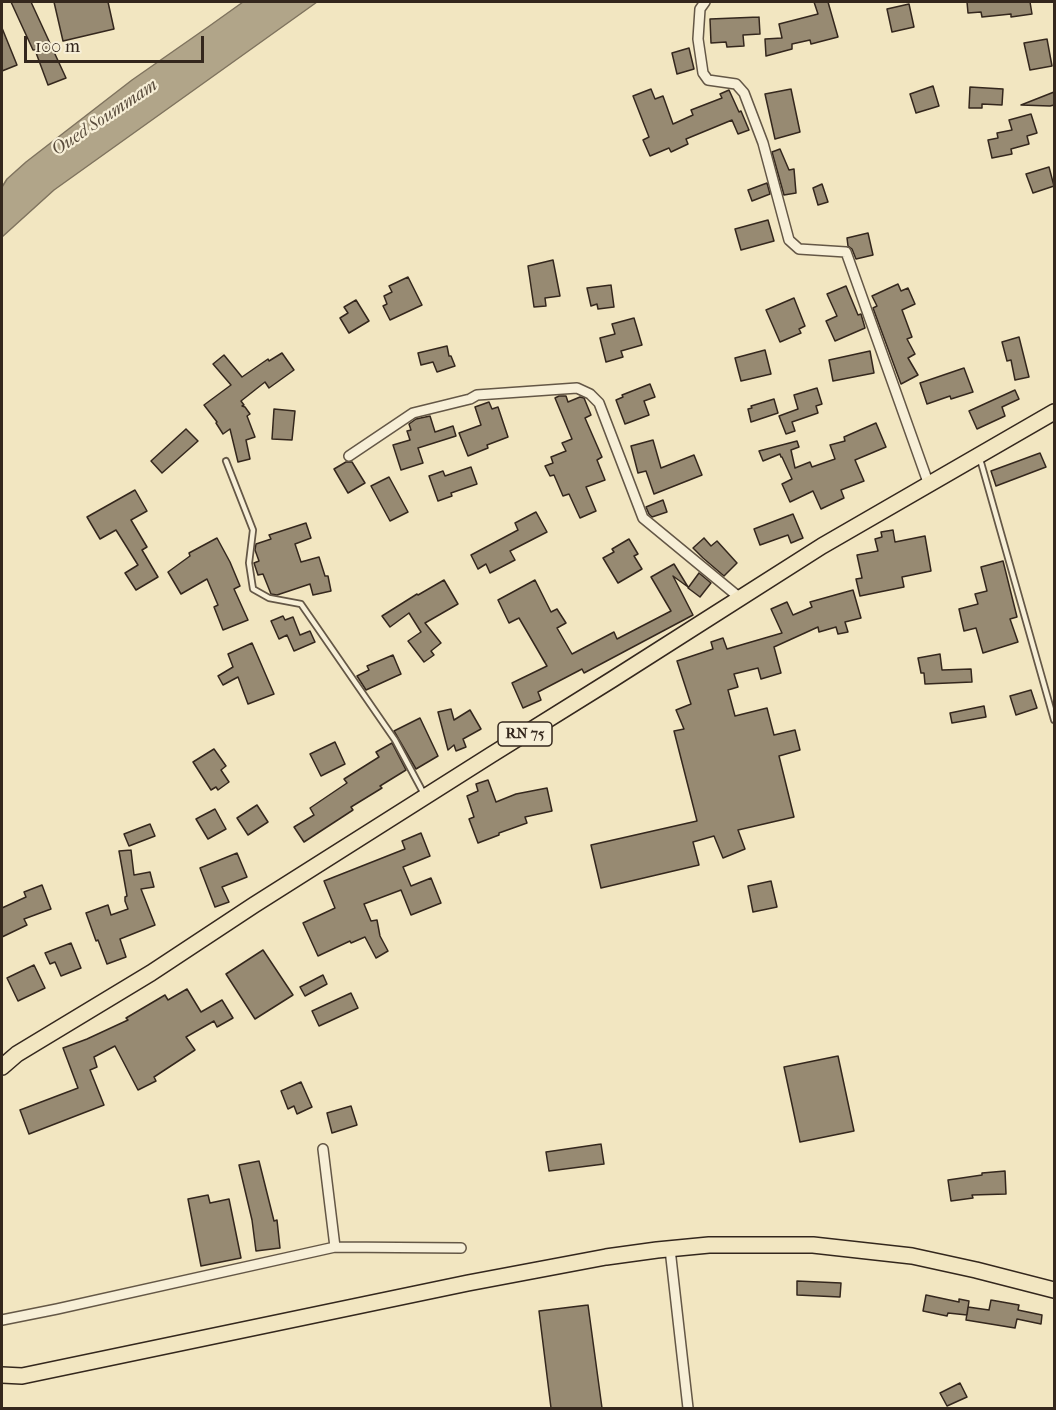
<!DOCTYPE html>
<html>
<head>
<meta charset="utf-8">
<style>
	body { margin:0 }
	#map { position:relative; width:1056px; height:1410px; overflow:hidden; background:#f2e6c1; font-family:"IM FELL French Canon",serif }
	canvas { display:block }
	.frame { position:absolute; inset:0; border:3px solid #34271d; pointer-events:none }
	.scale { position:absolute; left:24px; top:36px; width:180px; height:27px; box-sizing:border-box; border:3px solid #34271d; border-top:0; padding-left:8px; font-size:18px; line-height:21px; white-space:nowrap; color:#34271d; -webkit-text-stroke:4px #f7efd7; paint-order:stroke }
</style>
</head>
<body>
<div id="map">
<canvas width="1056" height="1410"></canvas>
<div class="frame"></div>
<div class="scale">100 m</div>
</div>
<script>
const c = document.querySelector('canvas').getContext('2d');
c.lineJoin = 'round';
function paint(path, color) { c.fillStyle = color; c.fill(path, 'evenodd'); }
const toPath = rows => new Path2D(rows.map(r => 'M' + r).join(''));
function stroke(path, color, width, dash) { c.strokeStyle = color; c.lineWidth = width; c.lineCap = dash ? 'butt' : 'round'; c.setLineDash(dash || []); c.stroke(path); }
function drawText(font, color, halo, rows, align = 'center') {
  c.font = font + ' "IM FELL French Canon",serif'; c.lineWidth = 4.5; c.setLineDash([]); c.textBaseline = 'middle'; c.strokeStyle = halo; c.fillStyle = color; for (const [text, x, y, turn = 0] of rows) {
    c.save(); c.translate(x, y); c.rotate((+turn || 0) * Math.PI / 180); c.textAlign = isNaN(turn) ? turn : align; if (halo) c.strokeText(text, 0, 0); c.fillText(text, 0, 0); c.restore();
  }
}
const water = toPath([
	[243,2,317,2,54,190,2,237,2,187,7,179,26,162,132,80,208,27,243,2]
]);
paint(water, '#b1a589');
stroke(water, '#7f735e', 1.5);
const building = toPath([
	[11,2,31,2,66,78,48,85,35,50,33,50,11,2],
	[54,2,108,2,114,29,63,41,54,2],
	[814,2,828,2,838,37,811,44,810,40,792,44,792,49,766,56,765,39,782,38,779,24,818,14,814,2],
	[967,2,1030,2,1032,14,1011,17,1011,14,982,17,981,12,968,13,967,2],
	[909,4,914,27,892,32,887,9,909,4],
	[759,17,760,34,743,35,744,46,727,47,726,42,711,43,710,19,759,17],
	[2,28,17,65,2,71,2,28],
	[1047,39,1052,66,1030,70,1024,43,1047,39],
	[689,48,694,69,677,74,672,53,689,48],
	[933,86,939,106,916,113,910,94,933,86],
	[970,87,1003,89,1002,105,982,104,982,108,969,108,970,87],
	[651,89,655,99,663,96,673,124,693,115,691,110,722,98,720,94,729,90,739,112,741,111,749,130,738,134,732,120,686,139,688,144,671,152,669,148,650,156,643,140,649,137,633,96,651,89],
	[791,89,800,132,775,139,765,94,791,89],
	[1054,92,1054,105,1050,106,1021,105,1054,92],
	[1031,114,1037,133,1027,136,1029,144,1011,149,1012,154,992,158,988,140,998,138,997,133,1012,130,1009,120,1031,114],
	[780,149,789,170,794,169,796,193,784,195,772,152,780,149],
	[1049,167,1054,186,1033,193,1026,174,1049,167],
	[767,183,770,194,752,201,748,190,767,183],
	[822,184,828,202,818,205,813,188,822,184],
	[768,220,774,241,741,250,735,229,768,220],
	[868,233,873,255,856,259,852,249,848,246,847,238,868,233],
	[553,260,560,296,545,298,546,306,534,307,528,266,553,260],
	[408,277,422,305,390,320,383,306,387,304,384,296,392,292,389,286,408,277],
	[898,284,901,291,908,288,915,304,902,310,912,337,907,339,915,354,908,358,918,375,901,384,873,308,877,306,872,296,898,284],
	[611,285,614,307,598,309,597,304,591,306,587,288,611,285],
	[846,286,858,315,861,314,865,328,835,341,826,321,837,316,827,294,846,286],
	[794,298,805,326,799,329,801,333,780,342,766,310,794,298],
	[356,300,369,321,349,333,340,318,348,313,344,307,356,300],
	[634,318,642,345,621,351,623,357,606,362,600,338,615,334,612,324,634,318],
	[1019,337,1029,377,1015,380,1011,360,1007,361,1002,342,1019,337],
	[447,346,449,356,451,356,455,366,437,372,433,362,421,365,418,353,447,346],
	[765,350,771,374,741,381,735,358,765,350],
	[870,351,874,373,833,381,829,360,870,351],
	[282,353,294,370,269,388,265,382,241,401,244,405,242,406,245,407,250,414,247,416,255,437,246,440,250,459,238,462,230,429,223,434,216,423,217,422,204,405,231,385,213,364,224,355,242,377,268,359,269,361,282,353],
	[964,368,973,392,951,399,950,396,927,404,920,383,964,368],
	[650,384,655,397,644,401,649,415,625,424,616,400,623,397,622,395,650,384],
	[817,388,822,404,816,406,818,413,792,422,795,431,786,434,779,416,798,409,794,395,817,388],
	[1015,390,1019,399,1002,407,1005,416,977,429,969,411,1015,390],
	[559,396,566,396,568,402,580,397,584,398,591,415,585,418,602,457,597,460,605,480,586,487,596,511,580,518,569,494,563,496,554,475,550,476,545,466,553,463,551,457,566,451,562,443,572,439,555,398,559,396],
	[774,399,778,413,751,422,748,409,752,408,751,406,774,399],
	[489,402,492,409,498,407,508,437,487,445,488,448,468,456,459,433,481,425,475,407,489,402],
	[274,409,295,411,292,440,272,439,274,409],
	[430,416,435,432,453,426,456,436,418,448,423,463,401,470,393,445,410,440,407,431,411,430,409,424,416,419,430,416],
	[876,423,886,447,855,460,864,481,841,490,844,498,821,509,813,491,790,502,782,484,792,479,782,457,781,457,780,454,763,461,759,451,797,441,799,447,791,450,795,468,810,462,812,467,835,459,830,445,845,441,844,437,876,423],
	[186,429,198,441,162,473,151,461,186,429],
	[653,440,661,468,694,455,702,475,654,494,646,471,638,473,631,446,653,440],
	[1040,453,1046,467,996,486,991,471,1040,453],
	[346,462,352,462,365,483,348,493,334,469,346,462],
	[471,467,477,484,451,493,452,496,438,501,429,476,443,471,445,476,471,467],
	[389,477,408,512,390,521,371,486,389,477],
	[135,490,147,511,131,520,147,547,142,550,158,577,136,590,125,573,138,565,116,530,100,539,87,517,135,490],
	[663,500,667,512,652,517,649,514,646,507,663,500],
	[536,512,547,532,510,551,515,560,490,573,486,564,478,569,471,555,518,530,515,523,536,512],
	[793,514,803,538,791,543,788,535,760,545,754,529,793,514],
	[306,523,311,538,295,544,301,562,319,557,325,576,328,576,331,591,313,595,310,584,277,595,271,594,263,574,258,575,254,563,259,561,255,550,256,544,271,539,269,535,306,523],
	[893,530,895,542,925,536,931,571,902,577,904,587,860,596,856,579,862,578,857,555,878,551,875,539,882,537,881,532,893,530],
	[217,538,230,562,240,586,234,589,248,620,223,630,214,607,218,605,207,579,181,594,168,572,190,556,189,553,217,538],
	[704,538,711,546,717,541,737,563,724,576,703,558,693,548,704,538],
	[629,539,638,554,634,556,642,569,618,583,603,558,614,552,612,549,629,539],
	[1003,561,1017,617,1010,619,1018,642,983,653,976,628,964,631,959,609,978,604,975,594,987,591,981,567,1003,561],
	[674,564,688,587,673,576,693,615,584,673,582,669,538,692,541,700,523,708,512,683,547,666,519,618,509,623,498,600,535,580,551,612,557,609,566,623,557,628,572,654,614,632,617,639,671,611,651,577,674,564],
	[699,573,711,583,700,597,688,588,699,573],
	[444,580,458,604,425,623,441,643,431,651,434,655,424,662,408,641,421,632,409,613,390,627,382,616,417,594,418,595,444,580],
	[853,590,861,618,845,622,848,632,838,634,836,627,819,632,818,627,774,647,781,673,761,679,758,668,734,674,738,687,728,690,735,716,767,708,774,735,795,730,800,750,779,756,794,817,738,830,745,849,723,858,714,836,693,842,699,865,601,888,591,845,697,821,674,731,684,729,676,710,691,704,677,661,713,649,711,642,723,638,727,649,782,633,771,609,787,602,793,615,812,607,810,602,853,590],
	[283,616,285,620,293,617,300,635,310,631,315,642,294,651,287,635,279,639,271,621,283,616],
	[252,643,274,694,248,704,238,677,223,685,218,676,233,667,228,654,252,643],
	[940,654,942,670,971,669,972,682,925,684,924,673,921,673,918,658,940,654],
	[393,655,401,674,366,690,357,676,369,670,367,666,393,655],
	[1031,690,1037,708,1016,715,1010,696,1031,690],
	[984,706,986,717,952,723,950,713,984,706],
	[451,709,454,720,470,710,481,729,463,739,466,747,456,751,454,745,448,750,438,712,451,709],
	[420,718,438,756,416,769,394,731,420,718],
	[335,742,345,764,321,776,310,754,335,742],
	[392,743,406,770,380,786,382,788,351,807,353,810,304,842,294,827,314,815,310,808,347,783,344,779,379,757,376,752,392,743],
	[214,749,226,766,221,770,229,782,218,790,216,787,211,790,193,762,214,749],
	[488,780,496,802,516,794,547,788,552,811,525,817,527,823,499,833,499,835,478,843,469,819,474,817,467,796,478,791,476,784,488,780],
	[257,805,268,822,248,835,237,818,257,805],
	[215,809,226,829,208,839,196,819,215,809],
	[150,824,155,836,129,846,124,834,150,824],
	[421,833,430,856,403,867,411,886,431,878,441,903,411,915,401,890,364,904,371,921,377,920,380,936,388,951,376,958,365,937,351,943,350,941,318,956,303,923,335,908,324,881,405,849,402,841,421,833],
	[131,850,134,875,150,872,154,887,141,889,155,925,120,939,126,957,107,964,98,940,96,941,86,913,108,905,111,915,128,909,125,901,125,897,127,896,119,851,131,850],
	[237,853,247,877,222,887,229,902,215,907,200,868,237,853],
	[771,881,777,907,753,912,748,886,771,881],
	[42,885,51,909,24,919,27,925,2,937,2,908,26,897,24,892,42,885],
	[71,943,81,968,61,976,55,962,50,964,45,953,71,943],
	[263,950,293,995,255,1019,226,974,263,950],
	[34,965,45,988,18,1001,7,978,34,965],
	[323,975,327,984,305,996,300,987,323,975],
	[187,989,201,1012,222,1000,233,1018,217,1027,214,1021,186,1037,195,1050,154,1077,156,1081,138,1090,115,1046,94,1057,97,1067,90,1070,104,1105,29,1134,20,1110,78,1088,63,1048,87,1039,128,1020,126,1018,165,995,168,1000,187,989],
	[351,993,358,1008,319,1026,312,1011,351,993],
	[838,1056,854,1131,800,1142,784,1067,838,1056],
	[301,1082,312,1107,297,1114,294,1106,288,1109,281,1091,301,1082],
	[351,1106,357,1125,332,1133,327,1113,351,1106],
	[601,1144,604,1164,549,1171,546,1152,601,1144],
	[259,1161,274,1221,277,1220,280,1248,256,1251,252,1220,239,1165,259,1161],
	[1005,1171,1006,1194,972,1195,973,1198,951,1201,948,1180,982,1175,982,1173,1005,1171],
	[208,1195,210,1203,229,1199,241,1258,201,1266,188,1199,208,1195],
	[797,1281,841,1283,840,1297,797,1295,797,1281],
	[926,1295,959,1302,959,1299,969,1301,967,1315,948,1313,947,1316,923,1311,926,1295],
	[991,1300,1019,1305,1018,1310,1042,1315,1041,1324,1017,1319,1015,1328,966,1320,968,1307,989,1310,991,1300],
	[588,1305,602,1408,551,1408,539,1311,588,1305],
	[960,1383,967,1397,947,1406,940,1393,960,1383]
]);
paint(building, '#978a72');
stroke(building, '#34271d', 1.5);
const lane = toPath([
	[980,459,1054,720],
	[226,461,253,530,249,563,253,589,269,598,301,604,395,740,424,794]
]);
const street = toPath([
	[705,2,700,9,698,39,703,73,708,80,736,84,744,93,763,143,789,240,799,249,846,252,929,485],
	[349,456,413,413,470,399,477,395,577,388,590,394,599,403,643,518,740,598],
	[323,1149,335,1247],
	[670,1249,688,1408],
	[2,1320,57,1309,335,1247,461,1248]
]);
const primary = toPath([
	[2,1067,17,1054,151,973,254,905,491,755,613,679,822,546,1054,412],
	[2,1375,22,1376,468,1283,606,1257,657,1250,709,1245,813,1245,912,1256,976,1270,1054,1290]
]);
stroke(lane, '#645746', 8);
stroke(street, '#645746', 12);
stroke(primary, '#34271d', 18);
stroke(lane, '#f7efd7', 4.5);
stroke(street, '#f7efd7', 9);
stroke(primary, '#f2e6c1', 15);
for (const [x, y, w] of [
	[525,734,54]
]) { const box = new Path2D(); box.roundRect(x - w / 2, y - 12, w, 24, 4.5); c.fillStyle = '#f7efd7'; c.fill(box); stroke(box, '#34271d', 1.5); }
drawText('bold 15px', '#34271d', null, [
	["RN 75",525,734]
]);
drawText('italic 18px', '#5a4d3d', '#f7efd7', [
	["Oued Soummam",105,118,-34]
]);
</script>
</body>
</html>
